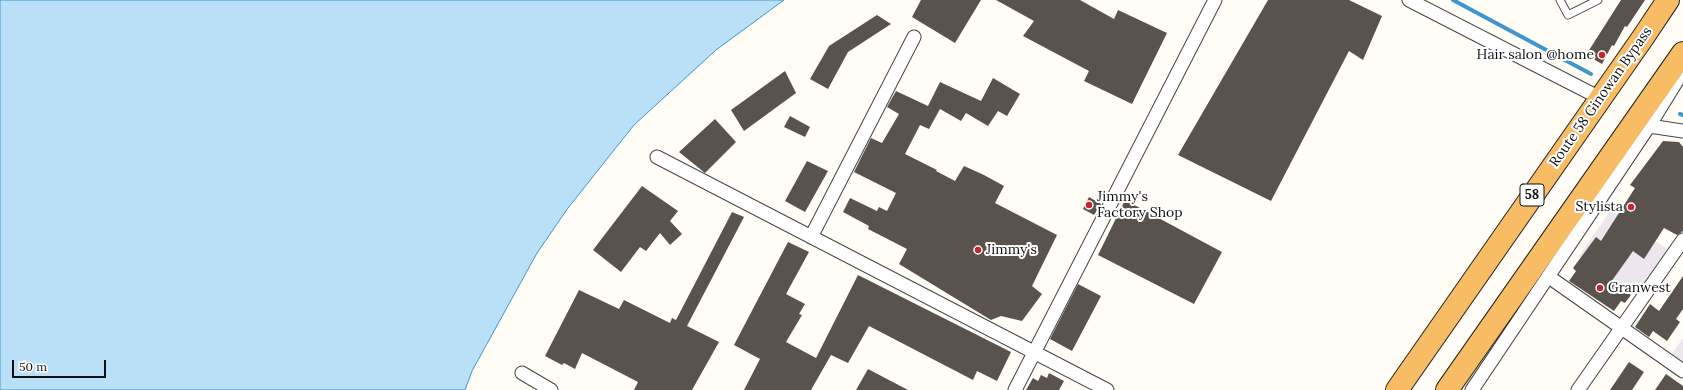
<!DOCTYPE html>
<html>
<head>
<meta charset="utf-8">
<style>
	body { margin:0 }
	#map { position:relative; width:1683px; height:390px; overflow:hidden; background:#fffdf5; font-family:Lora,serif }
	canvas { display:block }
	.scale { position:absolute; left:12px; top:360px; width:94px; height:18px; box-sizing:border-box; border:2px solid #111; border-top:0; padding-left:5px; font-size:12px; line-height:14px; white-space:nowrap; color:#111; -webkit-text-stroke:3px #fff; paint-order:stroke }
</style>
</head>
<body>
<div id="map">
<canvas width="1683" height="390"></canvas>
<div class="scale">50 m</div>
</div>
<script>
const c = document.querySelector('canvas').getContext('2d');
c.lineJoin = 'round';
function paint(path, color) { c.fillStyle = color; c.fill(path, 'evenodd'); }
const toPath = rows => new Path2D(rows.map(r => 'M' + r).join(''));
function stroke(path, color, width, dash) { c.strokeStyle = color; c.lineWidth = width; c.lineCap = dash ? 'butt' : 'round'; c.setLineDash(dash || []); c.stroke(path); }
function drawText(font, color, halo, rows, align = 'center') {
  c.font = font + ' Lora,serif'; c.lineWidth = 4; c.setLineDash([]); c.textBaseline = 'middle'; c.strokeStyle = halo; c.fillStyle = color; for (const [text, x, y, turn = 0] of rows) {
    c.save(); c.translate(x, y); c.rotate((+turn || 0) * Math.PI / 180); c.textAlign = isNaN(turn) ? turn : align; if (halo) c.strokeText(text, 0, 0); c.fillText(text, 0, 0); c.restore();
  }
}
paint(toPath([
	[1611,210,1670,251,1638,296,1579,256],
	[1683,338,1683,366,1670,356]
]), '#eee6ef');
const water = toPath([
	[0,0,784,0,716,50,634,125,568,208,537,253,472,371,465,390,0,390,0,0]
]);
paint(water, '#b9e0f7');
stroke(water, '#3f96cf', 1);
stroke(toPath([
	[1453,0,1591,74],
	[1680,114,1683,115]
]), '#3f96cf', 4);
paint(toPath([
	[921,0,981,0,955,43,912,17],
	[996,0,1080,0,1114,19,1118,10,1167,33,1132,104,1084,81,1089,71,1023,36,1034,21],
	[1268,0,1349,0,1382,16,1363,60,1349,51,1271,201,1178,155],
	[1621,0,1645,0,1627,27,1625,26,1614,46,1612,45,1602,64,1586,55],
	[877,15,891,24,848,52,828,89,810,79,829,46],
	[785,71,796,93,744,131,731,110],
	[993,78,1020,94,1007,116,998,111,988,126,966,113,961,121,940,109,929,129,920,125,905,154,937,170,936,171,955,181,964,166,984,175,1004,186,995,203,1057,235,1032,286,1042,294,1022,321,1001,316,991,320,899,264,907,249,868,229,869,226,843,212,850,198,877,211,879,207,887,211,896,193,854,172,871,138,882,143,899,114,887,107,896,91,928,106,940,82,981,101],
	[790,116,810,127,805,137,784,127],
	[715,119,736,142,705,173,679,152],
	[1663,141,1679,142,1683,147,1683,231,1677,235,1664,228,1644,259,1633,251,1611,282,1631,295,1625,303,1621,301,1614,311,1569,281,1576,271,1573,268,1596,237,1601,241,1635,188,1630,185],
	[807,161,828,171,805,212,785,201],
	[642,186,678,211,670,221,682,234,670,245,660,233,646,251,640,247,621,272,593,250],
	[1089,197,1101,204,1094,215,1083,209],
	[1125,200,1222,252,1194,304,1098,255],
	[732,212,744,217,687,326,719,342,692,390,634,390,638,382,582,353,575,369,564,363,562,365,545,356,579,290,619,309,624,300,670,323,672,318,676,320],
	[788,242,809,252,786,294,805,304,799,314,802,315,786,342,816,358,858,275,1011,352,997,381,977,371,973,380,869,326,848,363,831,355,811,390,744,390,760,359,734,345],
	[1683,276,1683,309,1676,319,1680,322,1667,341,1653,331,1649,337,1635,327,1650,304,1659,311],
	[1078,284,1101,296,1072,351,1050,339],
	[1629,362,1644,372,1632,390,1610,390],
	[868,369,908,390,856,390],
	[1049,373,1064,381,1059,390,1026,390,1033,378,1038,381,1041,375,1047,378],
	[1666,374,1683,386,1683,390,1655,390]
]), '#5a524d');
const service = toPath([
	[1560,0,1568,15,1598,0]
]);
const minor = toPath([
	[1409,0,1600,98],
	[1649,126,1683,131],
	[657,157,1107,390],
	[811,237,914,37],
	[1549,277,1683,371],
	[522,373,551,390],
	[1015,390,1215,0],
	[1472,390,1649,126,1683,71],
	[1578,390,1683,240]
]);
const trunk = toPath([
	[1397,390,1644,36,1668,0],
	[1447,390,1683,53]
]);
stroke(service, '#444', 9);
stroke(minor, '#444', 15);
stroke(trunk, '#222', 24);
stroke(service, '#fff', 7);
stroke(minor, '#fff', 13);
stroke(trunk, '#f7bc64', 22);
for (const [x, y, r, color] of [
	[1602,55,4,"#c4262e"],
	[1089,205,4,"#c4262e"],
	[1631,207,4,"#c4262e"],
	[978,250,4,"#c4262e"],
	[1600,288,4,"#c4262e"]
]) { const dot = new Path2D(); dot.arc(x, y, r, 0, 2 * Math.PI); c.fillStyle = color; c.fill(dot); stroke(dot, '#fff', 1.5); }
for (const [x, y, w] of [
	[1532,195,24]
]) { const box = new Path2D(); box.roundRect(x - w / 2, y - 11, w, 22, 3); c.fillStyle = '#fff'; c.fill(box); stroke(box, '#111', 1); }
drawText('bold 13px', '#111', null, [
	["58",1532,195]
]);
drawText('14px', '#111', '#fff', [
	["Hair salon @home",1594,55,"right"],
	["Jimmy's",1097,197],
	["Factory Shop",1097,213],
	["Stylista",1623,207,"right"],
	["Jimmy's",986,250],
	["Granwest",1608,288]
], 'left');
drawText('14px', '#111', '#fff', [
	["Route 58 Ginowan Bypass",1601,97,-55]
]);
</script>
</body>
</html>
